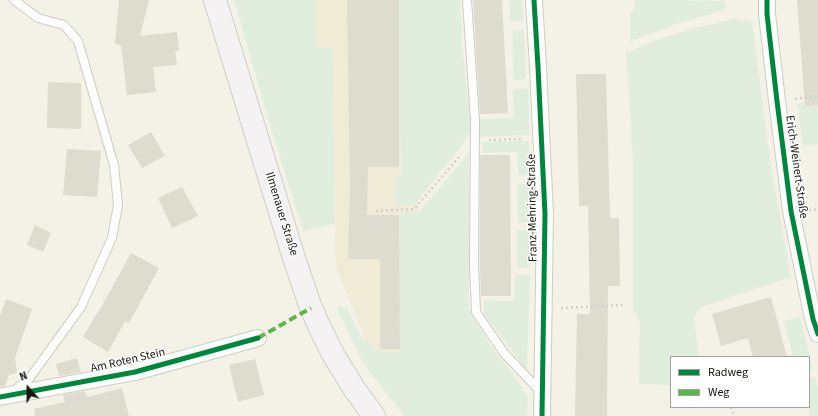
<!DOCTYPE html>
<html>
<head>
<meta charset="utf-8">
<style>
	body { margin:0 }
	#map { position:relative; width:818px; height:416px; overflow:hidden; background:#f4f2e7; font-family:"Source Sans 3",sans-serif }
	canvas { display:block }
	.legend { position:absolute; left:670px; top:356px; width:140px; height:52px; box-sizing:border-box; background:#fff; border:1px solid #a3a29f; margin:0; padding:5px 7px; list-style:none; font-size:12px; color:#18160f }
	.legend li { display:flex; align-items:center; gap:8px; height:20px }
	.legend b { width:20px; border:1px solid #a3a29f }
	.north { position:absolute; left:8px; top:368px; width:40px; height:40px; -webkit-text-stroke:3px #fff; paint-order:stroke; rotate:339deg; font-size:11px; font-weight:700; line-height:16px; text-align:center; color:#18160f }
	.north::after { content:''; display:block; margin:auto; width:14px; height:18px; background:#18160f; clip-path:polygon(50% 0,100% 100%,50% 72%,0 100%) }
</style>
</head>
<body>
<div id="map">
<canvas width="818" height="416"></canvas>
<ul class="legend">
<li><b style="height:5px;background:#00873e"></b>Radweg</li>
<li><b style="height:5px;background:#58b947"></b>Weg</li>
</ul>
<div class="north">N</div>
</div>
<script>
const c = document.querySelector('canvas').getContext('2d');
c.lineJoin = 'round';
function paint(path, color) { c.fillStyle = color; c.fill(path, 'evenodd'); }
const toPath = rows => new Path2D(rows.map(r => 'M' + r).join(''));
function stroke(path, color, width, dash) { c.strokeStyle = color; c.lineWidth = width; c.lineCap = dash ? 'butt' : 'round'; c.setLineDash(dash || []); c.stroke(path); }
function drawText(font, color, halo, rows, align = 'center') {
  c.font = font + ' "Source Sans 3",sans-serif'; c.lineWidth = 3; c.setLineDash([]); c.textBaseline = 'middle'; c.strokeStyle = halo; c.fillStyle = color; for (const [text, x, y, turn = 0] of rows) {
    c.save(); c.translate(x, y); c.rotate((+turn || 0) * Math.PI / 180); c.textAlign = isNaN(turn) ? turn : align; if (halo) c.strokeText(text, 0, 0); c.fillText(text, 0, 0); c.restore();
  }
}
paint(toPath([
	[315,0,418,0,418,369,378,370,336,267,333,49,316,49]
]), '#efebd7');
paint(toPath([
	[234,0,315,0,316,49,333,48,335,224,303,231,270,125],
	[399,0,460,0,462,46,471,127,466,140,414,205,396,205,395,177,401,175],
	[509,0,522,0,523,21,510,22],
	[634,0,673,0,726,1,725,10,676,24,630,42,630,12,634,11],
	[735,19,752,21,771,167,791,277,748,291,701,307,694,318,699,357,671,357,671,385,639,384,640,324,633,308,633,158,626,53,656,40,695,28],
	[524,30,526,79,514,80,512,31],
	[528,88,530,135,480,137,479,119,514,118,513,89],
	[818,101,818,144,803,146,797,103],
	[529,141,530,175,518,175,517,152,482,153,482,142],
	[469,153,469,309,490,345,516,378,528,397,527,416,405,416,379,384,362,361,337,309,339,305,347,309,362,338,380,351,400,352,400,213,420,211],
	[517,184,529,184,530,222,518,223],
	[517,230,529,231,529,268,517,268],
	[515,274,530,275,527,371,484,314,484,300,514,301],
	[800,317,813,369,809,371,809,357,793,357,784,321],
	[815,377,818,386,818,416,810,416,808,407,809,407,809,379]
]), '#e1eedd');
paint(toPath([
	[119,0,149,0,140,36,177,32,179,51,175,51,177,65,153,67,156,92,127,95,121,45,115,44],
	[347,0,399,0,399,167,368,167,367,215,399,215,400,349,380,349,380,259,348,259,350,190],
	[473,0,502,0,508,113,480,114],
	[797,0,818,0,818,105,805,106],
	[576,74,606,74,610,218,619,218,620,286,608,286,607,416,575,416,577,314,590,314,588,206,579,206],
	[48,82,81,83,81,129,47,128],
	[151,132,165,156,142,168,128,145],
	[67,149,101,151,97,197,63,195],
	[480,155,510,155,511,296,481,296,480,268],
	[182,187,198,216,172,228,158,198],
	[35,225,51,233,43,252,27,245],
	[131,253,159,268,129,323,125,321,108,352,83,337,97,313,98,313],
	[771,297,787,357,753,357,748,338,721,346,712,314],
	[6,299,32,309,15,358,17,373,9,375,5,386,0,387,0,316],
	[77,358,81,372,59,376,56,364],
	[255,359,264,395,238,402,229,365],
	[122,388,129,416,35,416,34,409,65,402,63,395,85,391,87,397]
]), '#dedbcf');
const lane = toPath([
	[467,0,475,120,474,265,476,312,504,353,542,393],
	[12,392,29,379,81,307,112,238,118,205,114,165,78,41,64,25,38,18,14,0]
]);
const street = toPath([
	[534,0,538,67,545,214,542,416],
	[767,0,767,14,777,101,791,211,813,319,818,334],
	[0,397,135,372,258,338]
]);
const secondary = toPath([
	[215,0,294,258,311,308,321,330,334,356,355,390,374,416]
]);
stroke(lane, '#cecdc4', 10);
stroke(street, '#cecdc4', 18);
stroke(secondary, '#cecdc4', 24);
stroke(toPath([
	[795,99,818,96],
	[489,140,524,139],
	[809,210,818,209],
	[376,211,414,209,459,157],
	[561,308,623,305],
	[731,407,734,416]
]), '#d0d0cd', 2.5, [2, 3]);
stroke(lane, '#fdfdfb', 8);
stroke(street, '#fdfdfb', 16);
stroke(secondary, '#f5f2f4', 22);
stroke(toPath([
	[258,338,311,308]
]), '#58b947', 4, [8, 4]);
stroke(toPath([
	[534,0,538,67,545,214,542,416],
	[767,0,767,14,777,101,791,211,813,319,818,334],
	[0,397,135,372,258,338]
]), '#00873e', 5);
drawText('12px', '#18160f', '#fff', [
	["Erich-Weinert-Straße",796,167,82],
	["Franz-Mehring-Straße",533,208,-91],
	["Ilmenauer Straße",281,214,73],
	["Am Roten Stein",128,361,-13]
]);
</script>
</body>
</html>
